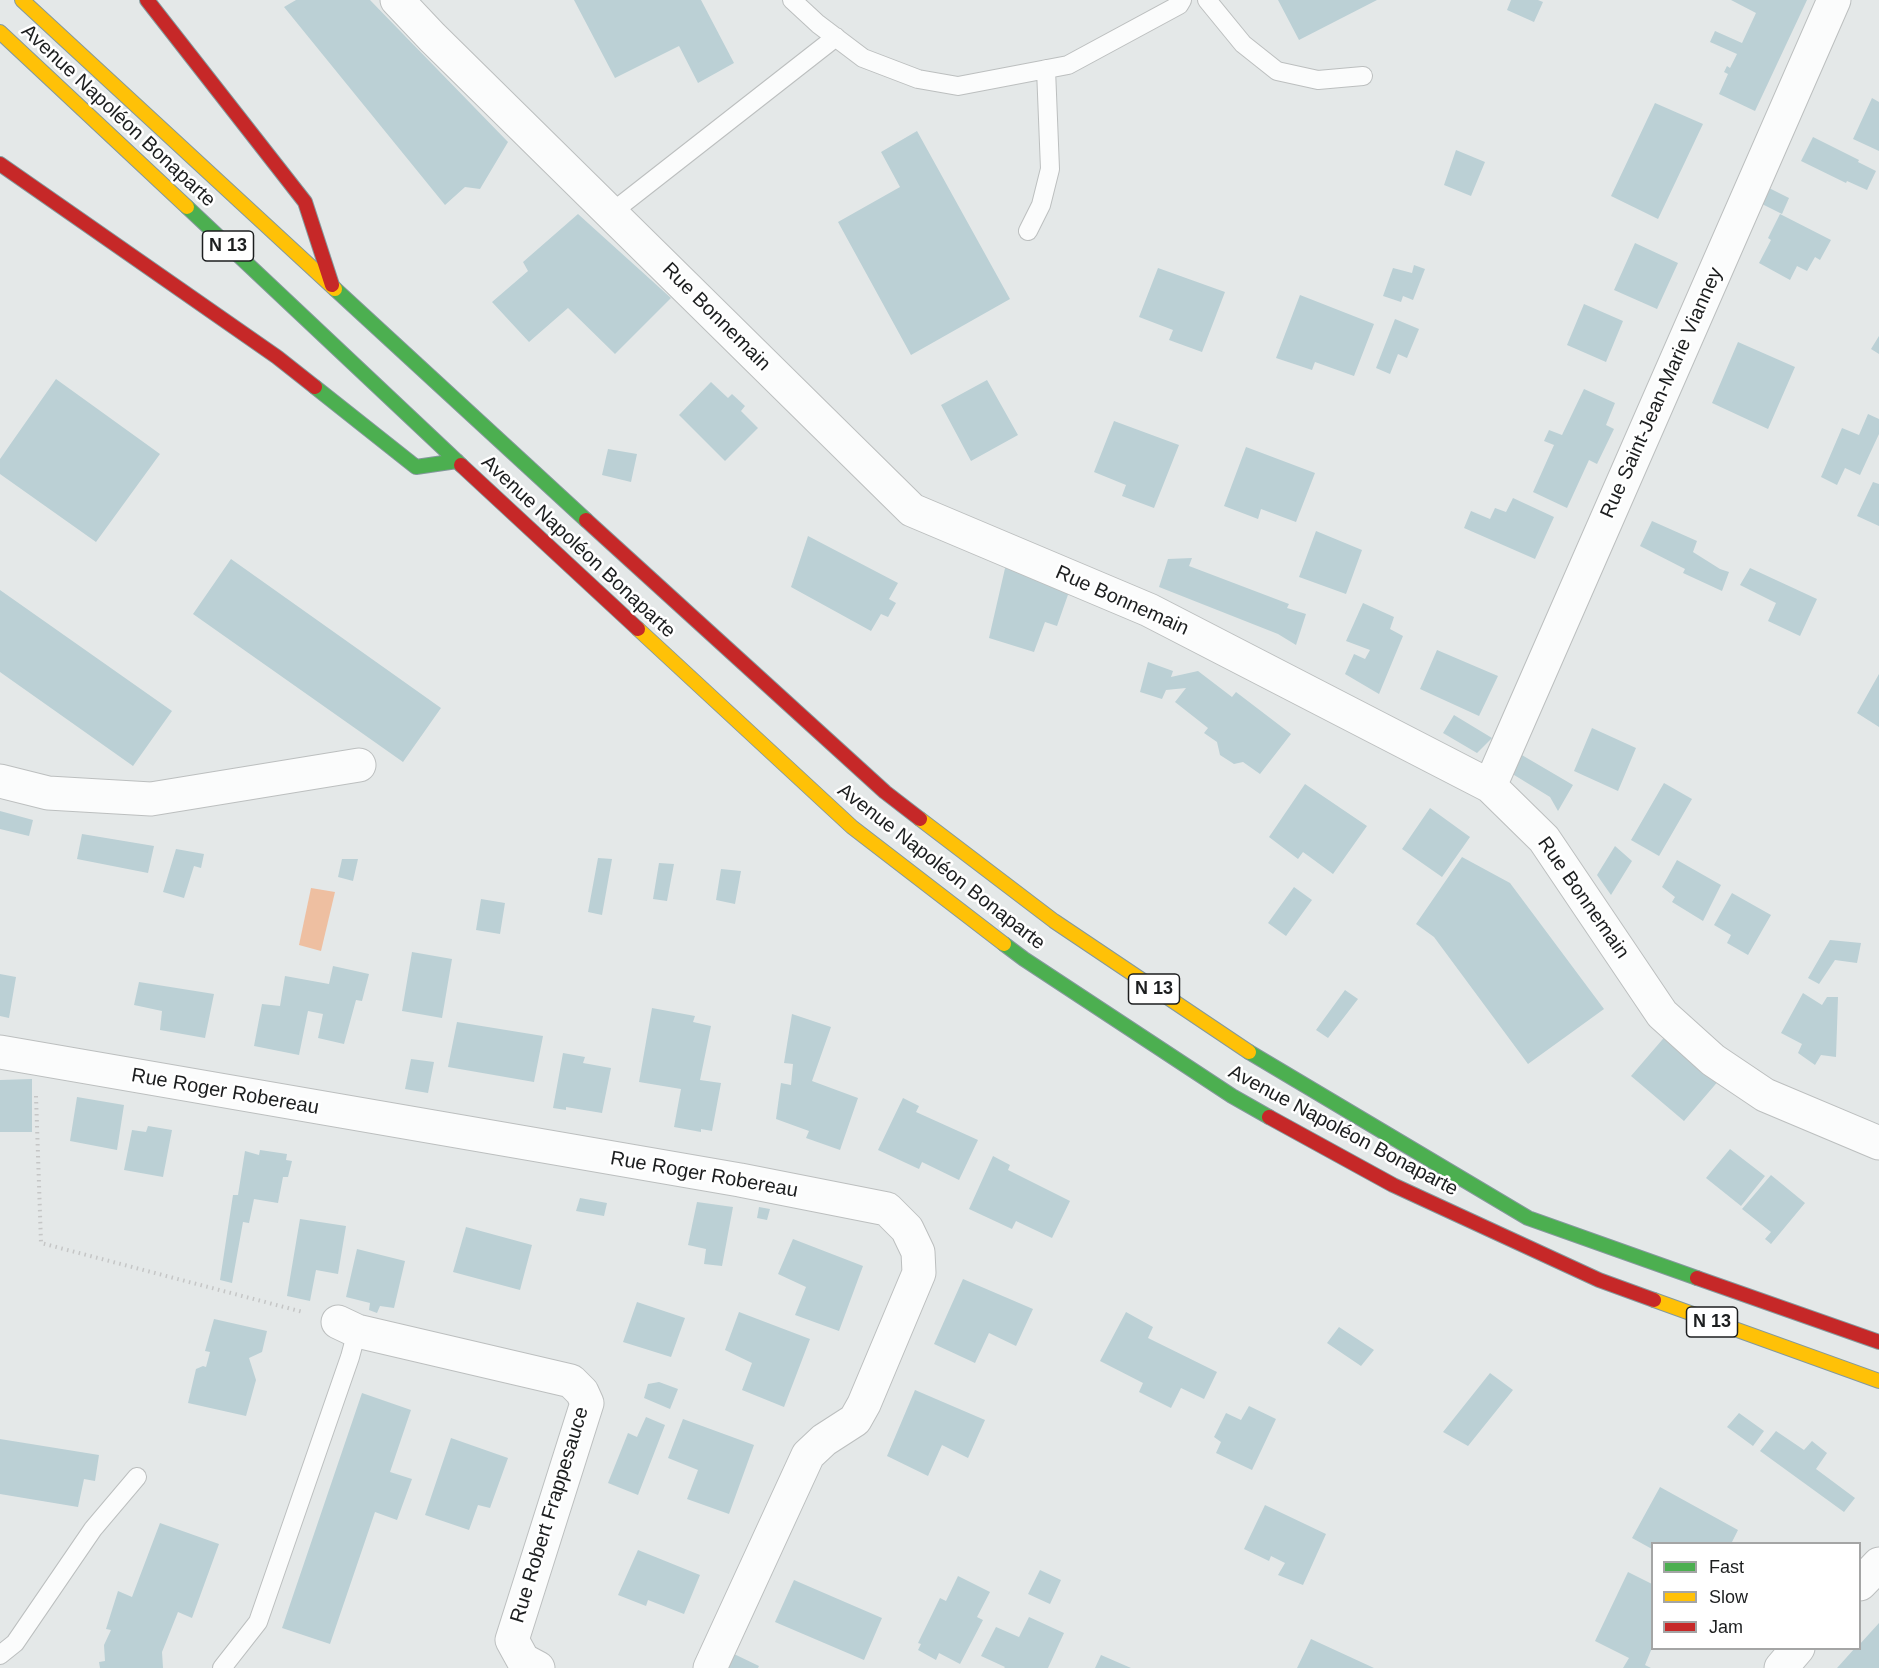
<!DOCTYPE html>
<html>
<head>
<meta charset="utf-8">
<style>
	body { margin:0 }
	#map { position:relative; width:1879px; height:1668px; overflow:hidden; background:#e4e8e8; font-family:Arial,sans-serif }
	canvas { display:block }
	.legend { position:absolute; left:1651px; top:1542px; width:210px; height:108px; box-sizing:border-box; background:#fff; border:2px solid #a4a5a5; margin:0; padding:8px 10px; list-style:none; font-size:18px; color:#1c1e1f }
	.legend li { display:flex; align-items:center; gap:12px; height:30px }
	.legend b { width:30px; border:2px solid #a4a5a5 }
</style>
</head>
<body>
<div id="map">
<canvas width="1879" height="1668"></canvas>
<ul class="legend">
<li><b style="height:8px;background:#4caf50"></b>Fast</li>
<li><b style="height:8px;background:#ffc107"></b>Slow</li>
<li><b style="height:8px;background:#c62828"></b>Jam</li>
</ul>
</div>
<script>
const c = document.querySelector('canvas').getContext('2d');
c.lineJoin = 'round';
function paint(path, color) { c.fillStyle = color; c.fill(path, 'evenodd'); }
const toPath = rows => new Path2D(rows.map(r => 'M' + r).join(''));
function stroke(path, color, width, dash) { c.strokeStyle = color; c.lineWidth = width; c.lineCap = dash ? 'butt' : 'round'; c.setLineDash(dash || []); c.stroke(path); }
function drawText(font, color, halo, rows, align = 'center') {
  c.font = font + ' Arial,sans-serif'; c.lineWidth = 5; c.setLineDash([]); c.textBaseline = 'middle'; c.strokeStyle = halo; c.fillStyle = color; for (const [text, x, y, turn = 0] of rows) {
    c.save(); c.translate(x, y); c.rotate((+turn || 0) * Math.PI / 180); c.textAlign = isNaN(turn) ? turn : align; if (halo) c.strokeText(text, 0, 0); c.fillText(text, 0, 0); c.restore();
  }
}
paint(toPath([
	[311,888,335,892,321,951,299,945]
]), '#eebfa1');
paint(toPath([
	[296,0,370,0,508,142,480,189,465,187,445,205,284,7],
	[574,0,701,0,734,63,698,83,679,46,615,78],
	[1278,0,1377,0,1299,40],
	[1511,0,1538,0,1543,2,1534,22,1507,10],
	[1731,0,1807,0,1755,111,1719,94,1728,74,1724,72,1727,66,1730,68,1737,54,1710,42,1715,31,1742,43,1756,13],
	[1872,98,1879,102,1879,151,1853,139],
	[1655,103,1703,124,1658,219,1611,196],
	[917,131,1010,299,911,355,838,222,900,187,881,152],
	[1813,137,1859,160,1858,162,1876,171,1867,190,1847,181,1846,183,1801,161],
	[1456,150,1485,162,1471,196,1444,185],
	[1765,186,1789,198,1782,214,1758,202],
	[578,214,671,298,615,354,568,308,529,342,492,302,528,271,523,262],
	[1780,214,1831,240,1820,260,1815,257,1807,271,1797,266,1790,280,1759,263,1771,240,1768,238],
	[1635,243,1678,263,1657,309,1614,290],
	[1414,265,1425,269,1413,300,1403,296,1401,302,1383,296,1393,268,1412,273],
	[1158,268,1225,292,1202,352,1169,340,1173,330,1139,317],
	[1300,295,1374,324,1354,376,1315,362,1312,370,1276,358],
	[1584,304,1623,321,1606,362,1567,345],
	[1395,319,1419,329,1407,358,1398,354,1390,374,1376,368],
	[1879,336,1879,354,1871,349],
	[1738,342,1795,367,1768,429,1712,403],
	[56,379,160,454,96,542,0,474,0,459],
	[987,380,1018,435,971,461,941,405],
	[711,382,728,398,732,394,745,406,741,411,758,428,725,461,679,415],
	[1584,389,1615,403,1606,425,1614,429,1597,464,1589,460,1567,508,1533,492,1554,445,1544,441,1549,430,1562,435],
	[1868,414,1879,419,1879,434,1860,475,1845,468,1837,485,1821,477,1842,428,1859,435],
	[1114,421,1179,445,1154,508,1122,496,1126,485,1094,472],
	[1246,447,1315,473,1296,522,1261,509,1258,519,1224,506],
	[608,449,637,454,631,482,602,475],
	[1873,482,1879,484,1879,526,1857,516],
	[1513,498,1554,517,1535,559,1464,528,1471,511,1490,519,1495,508,1506,512],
	[1652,521,1697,541,1693,552,1720,569,1729,572,1722,591,1683,573,1685,569,1640,546],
	[1316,531,1362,550,1346,594,1299,577],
	[808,536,898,583,889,599,896,603,888,617,881,614,871,631,791,587],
	[1192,558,1189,566,1289,604,1287,608,1306,614,1296,645,1278,634,1159,587,1168,559],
	[231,559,441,708,403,762,193,614],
	[1006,564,1070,589,1057,626,1045,622,1034,652,989,638],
	[1750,568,1817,599,1800,636,1768,621,1776,603,1740,585],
	[0,590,172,711,133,766,0,672],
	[1363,603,1394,617,1390,629,1403,636,1379,694,1345,674,1354,654,1365,659,1370,650,1346,641],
	[1437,650,1498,676,1479,716,1420,689],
	[1148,662,1173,671,1171,677,1198,671,1232,697,1236,692,1291,734,1260,774,1243,762,1234,764,1220,755,1217,742,1204,733,1208,728,1175,702,1186,688,1166,690,1162,699,1140,692],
	[1879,674,1879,727,1857,713],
	[1454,715,1492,738,1477,753,1443,733],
	[1592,728,1636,748,1618,791,1574,771],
	[1515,751,1573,785,1558,811,1550,797,1506,770],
	[1664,783,1692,799,1659,856,1631,840],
	[1305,784,1367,826,1333,874,1303,852,1298,859,1269,837],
	[1430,808,1470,837,1442,877,1402,849],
	[0,811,33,820,29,836,0,829],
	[82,834,154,846,148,873,77,859],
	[1615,846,1632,861,1611,895,1597,875],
	[176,849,204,854,201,868,194,866,184,898,163,892],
	[1462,857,1510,883,1604,1009,1528,1064,1434,937,1416,924],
	[598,858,612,859,602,915,588,912],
	[342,859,358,859,353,881,338,877],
	[1677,860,1721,885,1703,921,1672,902,1675,897,1662,887],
	[659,863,674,864,667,901,653,899],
	[721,869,741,871,735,904,716,900],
	[1294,887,1312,900,1286,936,1268,923],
	[1732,893,1771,915,1748,955,1727,943,1731,935,1714,925],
	[481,899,505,903,500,934,476,930],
	[1830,940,1861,943,1857,963,1835,960,1819,984,1808,978],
	[412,952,452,959,442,1018,402,1011],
	[333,966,369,974,362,1001,356,1000,344,1044,318,1038,323,1014,308,1011,299,1055,254,1046,262,1004,280,1006,285,976,329,984],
	[0,974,16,977,9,1018,0,1016],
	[139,982,214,994,205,1038,160,1030,162,1011,134,1005],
	[1345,990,1358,999,1328,1038,1316,1030],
	[1803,993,1822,1005,1827,997,1838,997,1836,1057,1821,1055,1815,1065,1798,1053,1802,1044,1781,1033],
	[652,1008,695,1016,693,1022,711,1026,700,1080,721,1083,712,1131,701,1129,701,1132,674,1127,681,1089,639,1082],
	[792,1014,831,1027,812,1081,858,1098,840,1150,806,1138,809,1131,776,1119,781,1083,791,1085,793,1064,784,1063],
	[457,1022,543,1036,534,1082,448,1067],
	[1668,1033,1720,1079,1684,1121,1631,1076],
	[563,1053,585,1057,583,1063,611,1068,602,1113,566,1107,566,1110,553,1108],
	[411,1059,434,1062,428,1093,405,1089],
	[32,1079,32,1132,0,1132,0,1080],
	[77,1097,124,1105,117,1150,70,1141],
	[903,1098,919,1106,916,1112,978,1140,959,1180,922,1162,919,1169,878,1150],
	[148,1126,172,1130,163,1177,124,1170,132,1130,146,1132],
	[1730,1149,1765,1176,1741,1206,1706,1178],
	[260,1150,287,1154,286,1160,292,1161,288,1177,283,1177,278,1203,254,1199,249,1223,243,1222,232,1283,220,1280,233,1195,238,1195,245,1151,259,1155],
	[993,1156,1010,1165,1008,1170,1070,1201,1052,1238,1016,1221,1012,1229,969,1209],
	[1771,1175,1805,1203,1771,1244,1765,1239,1771,1232,1742,1209],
	[580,1198,607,1203,604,1216,576,1211],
	[697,1202,733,1207,722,1266,704,1264,706,1249,688,1245],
	[759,1207,770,1209,767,1220,757,1218],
	[300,1219,346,1226,338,1274,316,1270,310,1301,287,1296],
	[466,1227,532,1245,520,1290,453,1272],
	[793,1239,863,1266,839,1331,795,1315,806,1287,778,1274],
	[357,1249,405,1261,394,1308,380,1306,377,1313,369,1310,370,1303,346,1297],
	[963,1279,1033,1309,1016,1346,989,1333,975,1363,934,1344],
	[637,1302,685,1318,671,1357,623,1342],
	[739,1312,810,1339,784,1407,742,1390,752,1363,725,1350],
	[1126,1312,1153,1327,1148,1338,1217,1372,1204,1399,1181,1388,1171,1408,1139,1392,1143,1383,1100,1361],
	[214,1319,267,1331,262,1352,249,1358,256,1380,246,1416,188,1403,196,1369,203,1366,206,1367,210,1352,205,1351],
	[1339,1327,1374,1350,1361,1366,1327,1343],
	[1490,1373,1513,1390,1468,1446,1443,1432],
	[659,1382,678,1389,670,1409,644,1398,648,1384],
	[915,1390,985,1420,968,1458,942,1445,928,1476,887,1456],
	[362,1393,411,1410,390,1472,412,1479,397,1520,375,1512,330,1644,282,1628],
	[1249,1406,1276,1419,1252,1470,1216,1453,1221,1442,1214,1437,1226,1413,1241,1420],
	[1739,1413,1764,1431,1753,1446,1727,1427],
	[646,1417,665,1425,638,1495,608,1483,628,1433,637,1437],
	[683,1419,754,1445,729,1514,687,1499,698,1470,668,1458],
	[1776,1431,1804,1450,1812,1441,1827,1453,1816,1469,1855,1498,1844,1512,1760,1451],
	[451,1438,508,1458,490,1508,478,1505,469,1530,425,1515],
	[0,1439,99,1455,95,1481,84,1479,78,1507,0,1494],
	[1660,1487,1738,1530,1731,1544,1652,1544,1652,1549,1632,1538],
	[1265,1505,1326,1534,1303,1585,1278,1575,1285,1563,1271,1556,1269,1561,1244,1549],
	[160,1523,219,1544,192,1618,178,1612,162,1652,163,1668,100,1668,99,1662,105,1661,104,1645,111,1630,106,1629,118,1591,132,1597],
	[638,1550,700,1575,684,1614,648,1600,646,1606,618,1595],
	[1040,1570,1061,1580,1050,1604,1028,1594],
	[1628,1572,1652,1584,1652,1648,1645,1665,1651,1668,1623,1668,1629,1658,1595,1641],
	[958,1576,990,1592,977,1617,983,1620,960,1664,939,1653,936,1660,918,1650,921,1644,918,1643,940,1598,946,1601],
	[794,1580,882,1618,864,1660,775,1622],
	[1029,1617,1064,1633,1048,1668,1004,1668,1005,1667,981,1656,996,1627,1019,1637],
	[1879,1623,1879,1668,1837,1668,1855,1648,1860,1648,1860,1644],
	[1311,1639,1374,1668,1297,1668],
	[734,1654,759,1666,758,1668,728,1668],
	[1101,1655,1131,1668,1095,1668]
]), '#bbd0d5');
const lane = toPath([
	[792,0,818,24,863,58,918,79,958,86,1068,65,1179,5,1182,0],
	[1207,0,1243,44,1277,71,1318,80,1363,76],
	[611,213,836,37],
	[1028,231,1041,205,1050,169,1046,69],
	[0,1655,15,1643,93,1529,137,1477],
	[222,1668,258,1622,350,1357,357,1331]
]);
const street = toPath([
	[397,0,432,37,912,510,1149,610,1490,786,1544,839,1662,1014,1713,1060,1765,1095,1879,1143],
	[0,781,48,793,151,799,359,765],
	[1490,786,1834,0],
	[0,1052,740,1180,887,1209,907,1229,918,1252,919,1273,864,1404,855,1420,824,1440,808,1455,710,1668],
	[338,1322,357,1331,571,1381,582,1392,587,1403,512,1640,523,1660,538,1668],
	[1860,1584,1879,1564],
	[1781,1668,1798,1648]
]);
const fast = toPath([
	[187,207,461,465],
	[335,289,586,520],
	[315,387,416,467,457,461],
	[1004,944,1024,959,1232,1096,1269,1117],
	[1249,1052,1528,1218,1697,1278]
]);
const slow = toPath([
	[22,0,335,289],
	[0,32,187,207],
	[638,629,852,827,1004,944],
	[920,819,1054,921,1249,1052],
	[1654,1300,1879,1381]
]);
const jam = toPath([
	[147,0,305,202,332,285],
	[0,164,277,357,315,387],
	[461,465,638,629],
	[586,520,885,792,920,819],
	[1269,1117,1393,1185,1599,1280,1654,1300],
	[1697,1278,1879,1342]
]);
stroke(lane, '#bcbfbf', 20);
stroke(street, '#bcbfbf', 35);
stroke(fast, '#84999c', 16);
stroke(slow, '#84999c', 16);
stroke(jam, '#84999c', 16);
stroke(toPath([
	[36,1096,41,1243,303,1312]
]), '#c5c6c6', 4, [1.5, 4.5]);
stroke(lane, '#fbfcfc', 18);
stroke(street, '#fbfcfc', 33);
stroke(fast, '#4caf50', 14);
stroke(slow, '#ffc107', 14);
stroke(jam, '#c62828', 14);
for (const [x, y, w] of [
	[228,246,51],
	[1154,989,51],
	[1712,1322,51]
]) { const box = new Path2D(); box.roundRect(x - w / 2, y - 15, w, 30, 4.5); c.fillStyle = '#fff'; c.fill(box); stroke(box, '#1c1e1f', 1.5); }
drawText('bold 18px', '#1c1e1f', null, [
	["N 13",228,246],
	["N 13",1154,989],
	["N 13",1712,1322]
]);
drawText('20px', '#1c1e1f', '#fff', [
	["Avenue Napoléon Bonaparte",118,116,43],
	["Rue Bonnemain",716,317,45],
	["Rue Saint-Jean-Marie Vianney",1662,393,-66],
	["Avenue Napoléon Bonaparte",578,547,43],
	["Rue Bonnemain",1122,601,24],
	["Avenue Napoléon Bonaparte",941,867,38],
	["Rue Bonnemain",1583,898,55],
	["Rue Roger Robereau",225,1092,10],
	["Avenue Napoléon Bonaparte",1343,1131,28],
	["Rue Roger Robereau",704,1175,10],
	["Rue Robert Frappesauce",550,1515,-73]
]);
</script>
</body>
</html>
